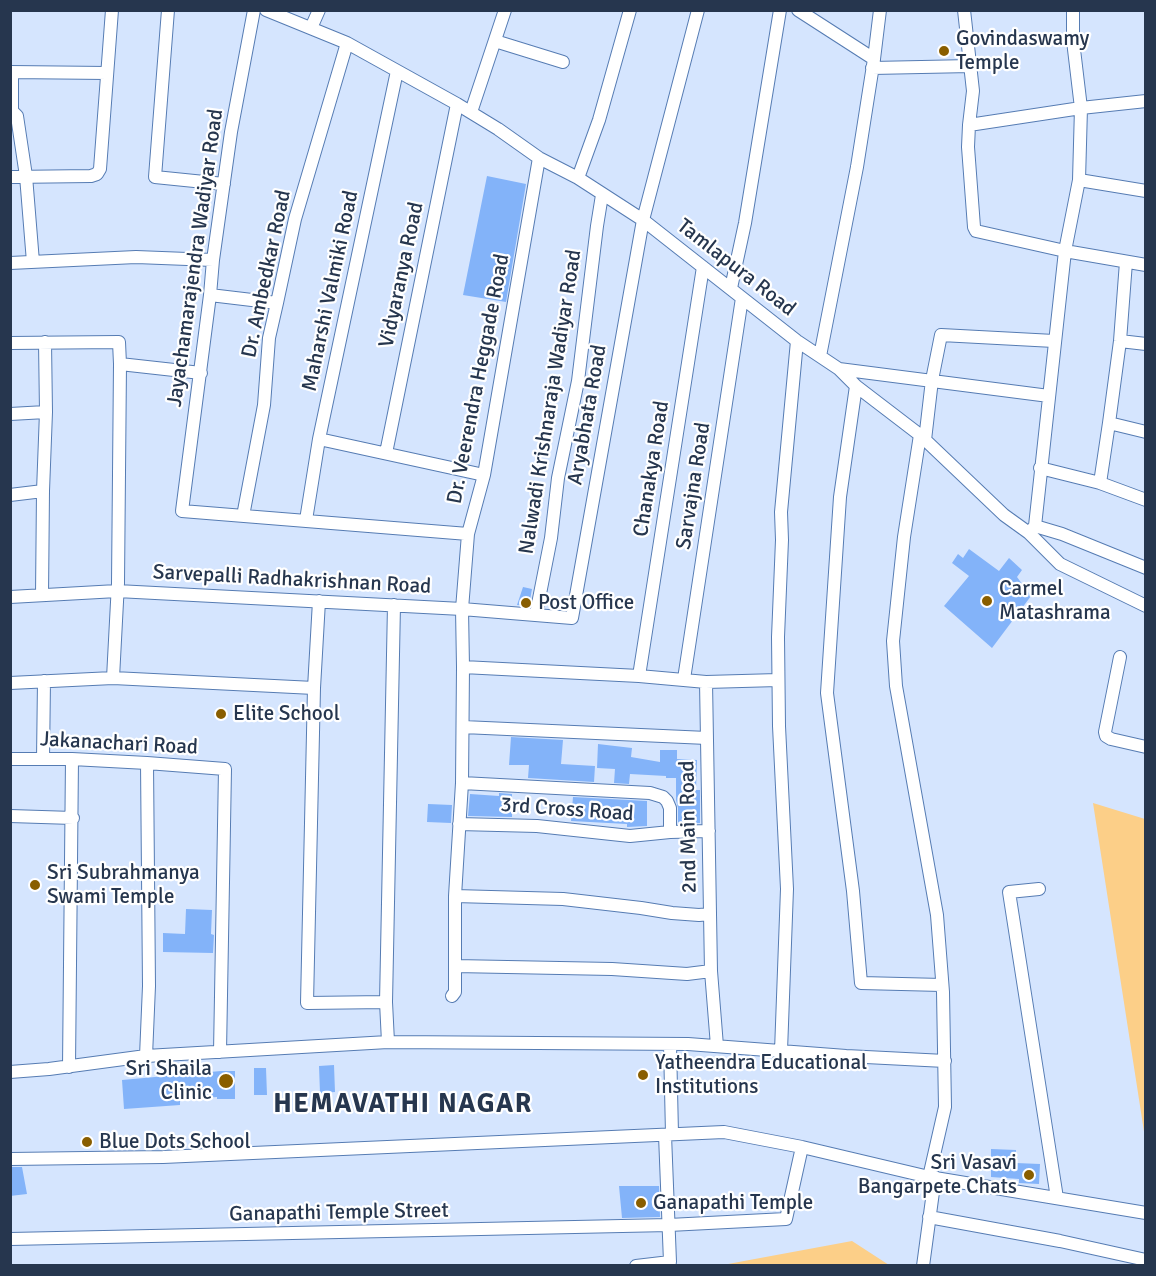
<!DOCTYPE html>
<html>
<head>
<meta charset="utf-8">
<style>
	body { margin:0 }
	#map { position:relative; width:1156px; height:1276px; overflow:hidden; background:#d5e5fe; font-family:Signika,sans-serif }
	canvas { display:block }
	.frame { position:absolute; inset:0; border:12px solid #26364e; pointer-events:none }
</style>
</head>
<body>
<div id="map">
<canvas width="1156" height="1276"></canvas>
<div class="frame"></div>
</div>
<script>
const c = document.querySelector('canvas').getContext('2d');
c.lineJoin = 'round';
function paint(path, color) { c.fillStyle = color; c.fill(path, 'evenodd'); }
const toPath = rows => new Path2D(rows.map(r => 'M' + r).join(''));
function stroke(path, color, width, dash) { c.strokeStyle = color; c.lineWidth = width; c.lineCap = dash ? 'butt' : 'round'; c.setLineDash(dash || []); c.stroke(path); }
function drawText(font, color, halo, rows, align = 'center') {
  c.font = font + ' Signika,sans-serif'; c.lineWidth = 4.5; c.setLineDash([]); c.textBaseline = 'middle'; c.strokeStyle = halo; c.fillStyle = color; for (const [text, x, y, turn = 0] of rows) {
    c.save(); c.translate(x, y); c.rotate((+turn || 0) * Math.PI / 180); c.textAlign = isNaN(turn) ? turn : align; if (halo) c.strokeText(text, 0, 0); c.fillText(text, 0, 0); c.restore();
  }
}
paint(toPath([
	[1093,803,1145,819,1145,1138],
	[852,1241,889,1265,723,1265,744,1261]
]), '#fccf88');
paint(toPath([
	[487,176,526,184,506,302,463,295],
	[969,549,999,571,1009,558,1022,570,1017,577,1031,596,992,648,944,606,969,576,952,563,958,554,963,558],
	[523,587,532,589,529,606,517,605],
	[511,737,563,740,561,764,595,766,594,782,528,778,529,765,509,765],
	[598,744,632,748,631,757,660,762,660,750,677,750,677,759,697,760,696,790,700,790,700,823,678,824,678,808,676,800,676,778,666,778,666,776,630,774,629,784,614,783,615,769,597,768],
	[499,793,512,794,512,817,468,816,470,794,499,796],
	[573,797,647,801,647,826,627,827,627,824,571,821],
	[428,804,452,805,451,823,427,822],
	[186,909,212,910,211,934,214,935,213,953,163,952,163,933,185,934],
	[334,1065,335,1092,320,1093,319,1066],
	[254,1068,266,1068,267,1095,254,1095],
	[221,1071,235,1071,235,1099,217,1099,217,1097,180,1100,180,1105,124,1109,122,1080],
	[991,1149,1016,1150,1016,1163,1040,1164,1039,1184,1019,1183,1019,1179,991,1177],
	[10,1167,22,1167,27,1194,10,1196],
	[619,1186,659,1186,660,1217,622,1218]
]), '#83b3f9');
const minor = toPath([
	[168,10,155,177,224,184],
	[254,10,231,132,213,260,210,295,182,511,468,534],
	[266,10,347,43,457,104,498,129,539,158,578,178,643,220,797,341,839,369,856,386,920,435,1004,515,1029,533,1060,564,1146,606],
	[798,10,874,59],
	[964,10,973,91,969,125,968,147,974,227,976,231,1065,251,1146,265],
	[311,28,319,10],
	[495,41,563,62],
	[872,68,971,66],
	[10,72,107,73],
	[12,72,12,111,17,116,26,176,33,262],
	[1146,101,1081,108,1079,180,1146,191],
	[471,112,505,10],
	[969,125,1081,108,1073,41,1073,10],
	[10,177,91,176,97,174,100,169,112,10],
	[578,178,599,120,630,10],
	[10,263,136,257,213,260],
	[731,288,745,223,780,10],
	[210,295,277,303],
	[1120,341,1146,344],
	[10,343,119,342,120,364,118,583,113,678],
	[820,356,857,167,874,59,880,10],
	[120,364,201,373],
	[839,369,1049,396],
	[856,386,840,497,827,693,853,891,861,983,942,985],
	[10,414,46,412],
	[1109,423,1146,432],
	[920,435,904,537,893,641,896,686,937,915,943,992,945,1107,929,1177],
	[319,439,484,475],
	[925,440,932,380,941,335,1054,341],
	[386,453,457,104],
	[1040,468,1100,483,1109,423,1120,341,1126,262],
	[1100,483,1146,500],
	[10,495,43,491],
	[243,516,264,405,269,338,277,303,295,219,347,43],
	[306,520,319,439,397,71],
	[1035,526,1062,534,1146,568],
	[1029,533,1035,526,1065,251,1079,180],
	[42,595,43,491,46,412,45,342],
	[10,597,117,591,462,609,572,618,643,220,698,10],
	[319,601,314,688,307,1003,386,1002],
	[536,614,551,538,558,478,578,381,597,226,602,195],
	[1120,657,1105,732,1106,736,1111,739,1146,747],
	[463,667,639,676,706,682,778,680],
	[639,676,703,267],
	[684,679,742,298],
	[706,682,711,971,717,1046],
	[10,683,113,678,314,688],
	[463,727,707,738],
	[10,759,72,759,147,763,225,769,220,1052],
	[43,759,44,681],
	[462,783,650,793,663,797,667,801,670,808,670,832],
	[10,816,73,818],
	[459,824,537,826,630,836,670,832,709,831],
	[1039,889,1009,892,1057,1198],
	[455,896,563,899,641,908,672,913,699,915,710,914],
	[455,966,612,969,687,974,711,971],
	[452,996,455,992,455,896,462,783,463,667,462,609,468,534,484,475,539,158],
	[388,1042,386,1002,394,605],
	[670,1044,672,1134],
	[781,1051,787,889,779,726,778,637,782,540,781,512,797,341],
	[146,1056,149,986,147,763],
	[69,1067,72,759],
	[10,1072,49,1069,146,1056,388,1042,688,1044,846,1056,945,1061],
	[10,1159,163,1157,724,1132,802,1147,929,1177,1146,1213],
	[929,1217,1060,1241,1146,1260],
	[10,1239,669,1225,786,1219,802,1147],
	[636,1266,670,1262,665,1135],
	[923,1266,935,1177]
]);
stroke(minor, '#567cb3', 14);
stroke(minor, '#fff', 12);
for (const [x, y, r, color] of [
	[944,51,6,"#895e00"],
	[987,601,6,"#895e00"],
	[526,603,6,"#895e00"],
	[221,714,6,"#895e00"],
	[35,885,6,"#895e00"],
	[643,1075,6,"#895e00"],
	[226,1081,8,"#895e00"],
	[87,1142,6,"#895e00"],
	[1029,1175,6,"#895e00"],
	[641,1203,6,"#895e00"]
]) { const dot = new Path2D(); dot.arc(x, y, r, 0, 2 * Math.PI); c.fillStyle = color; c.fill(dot); stroke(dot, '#fff', 2); }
drawText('21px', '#26364e', '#fff', [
	["Govindaswamy",956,39],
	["Temple",956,63],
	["Carmel",999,589],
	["Matashrama",999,613],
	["Post Office",538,603],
	["Elite School",233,714],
	["Sri Subrahmanya",47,873],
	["Swami Temple",47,897],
	["Yatheendra Educational",655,1063],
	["Institutions",655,1087],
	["Sri Shaila",212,1069,"right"],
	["Clinic",212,1093,"right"],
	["Blue Dots School",99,1142],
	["Sri Vasavi",1017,1163,"right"],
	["Bangarpete Chats",1017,1187,"right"],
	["Ganapathi Temple",653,1203]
], 'left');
drawText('21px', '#26364e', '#fff', [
	["Jayachamarajendra Wadiyar Road",196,258,-82],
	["Tamlapura Road",736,268,38],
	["Dr. Ambedkar Road",267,274,-78],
	["Vidyaranya Road",402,275,-78],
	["Maharshi Valmiki Road",331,291,-78],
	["Dr. Veerendra Heggade Road",479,379,-79],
	["Nalwadi Krishnaraja Wadiyar Road",551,402,-81],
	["Aryabhata Road",588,415,-80],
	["Chanakya Road",652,469,-81],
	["Sarvajna Road",694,486,-81],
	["Sarvepalli Radhakrishnan Road",292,580,3],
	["Jakanachari Road",119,744,3],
	["3rd Cross Road",567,810,4],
	["2nd Main Road",689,827,-91],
	["Ganapathi Temple Street",339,1213,-1]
]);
c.letterSpacing = '1.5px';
drawText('bold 27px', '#26364e', '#fff', [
	["HEMAVATHI NAGAR",403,1105]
]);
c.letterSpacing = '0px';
</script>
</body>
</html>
